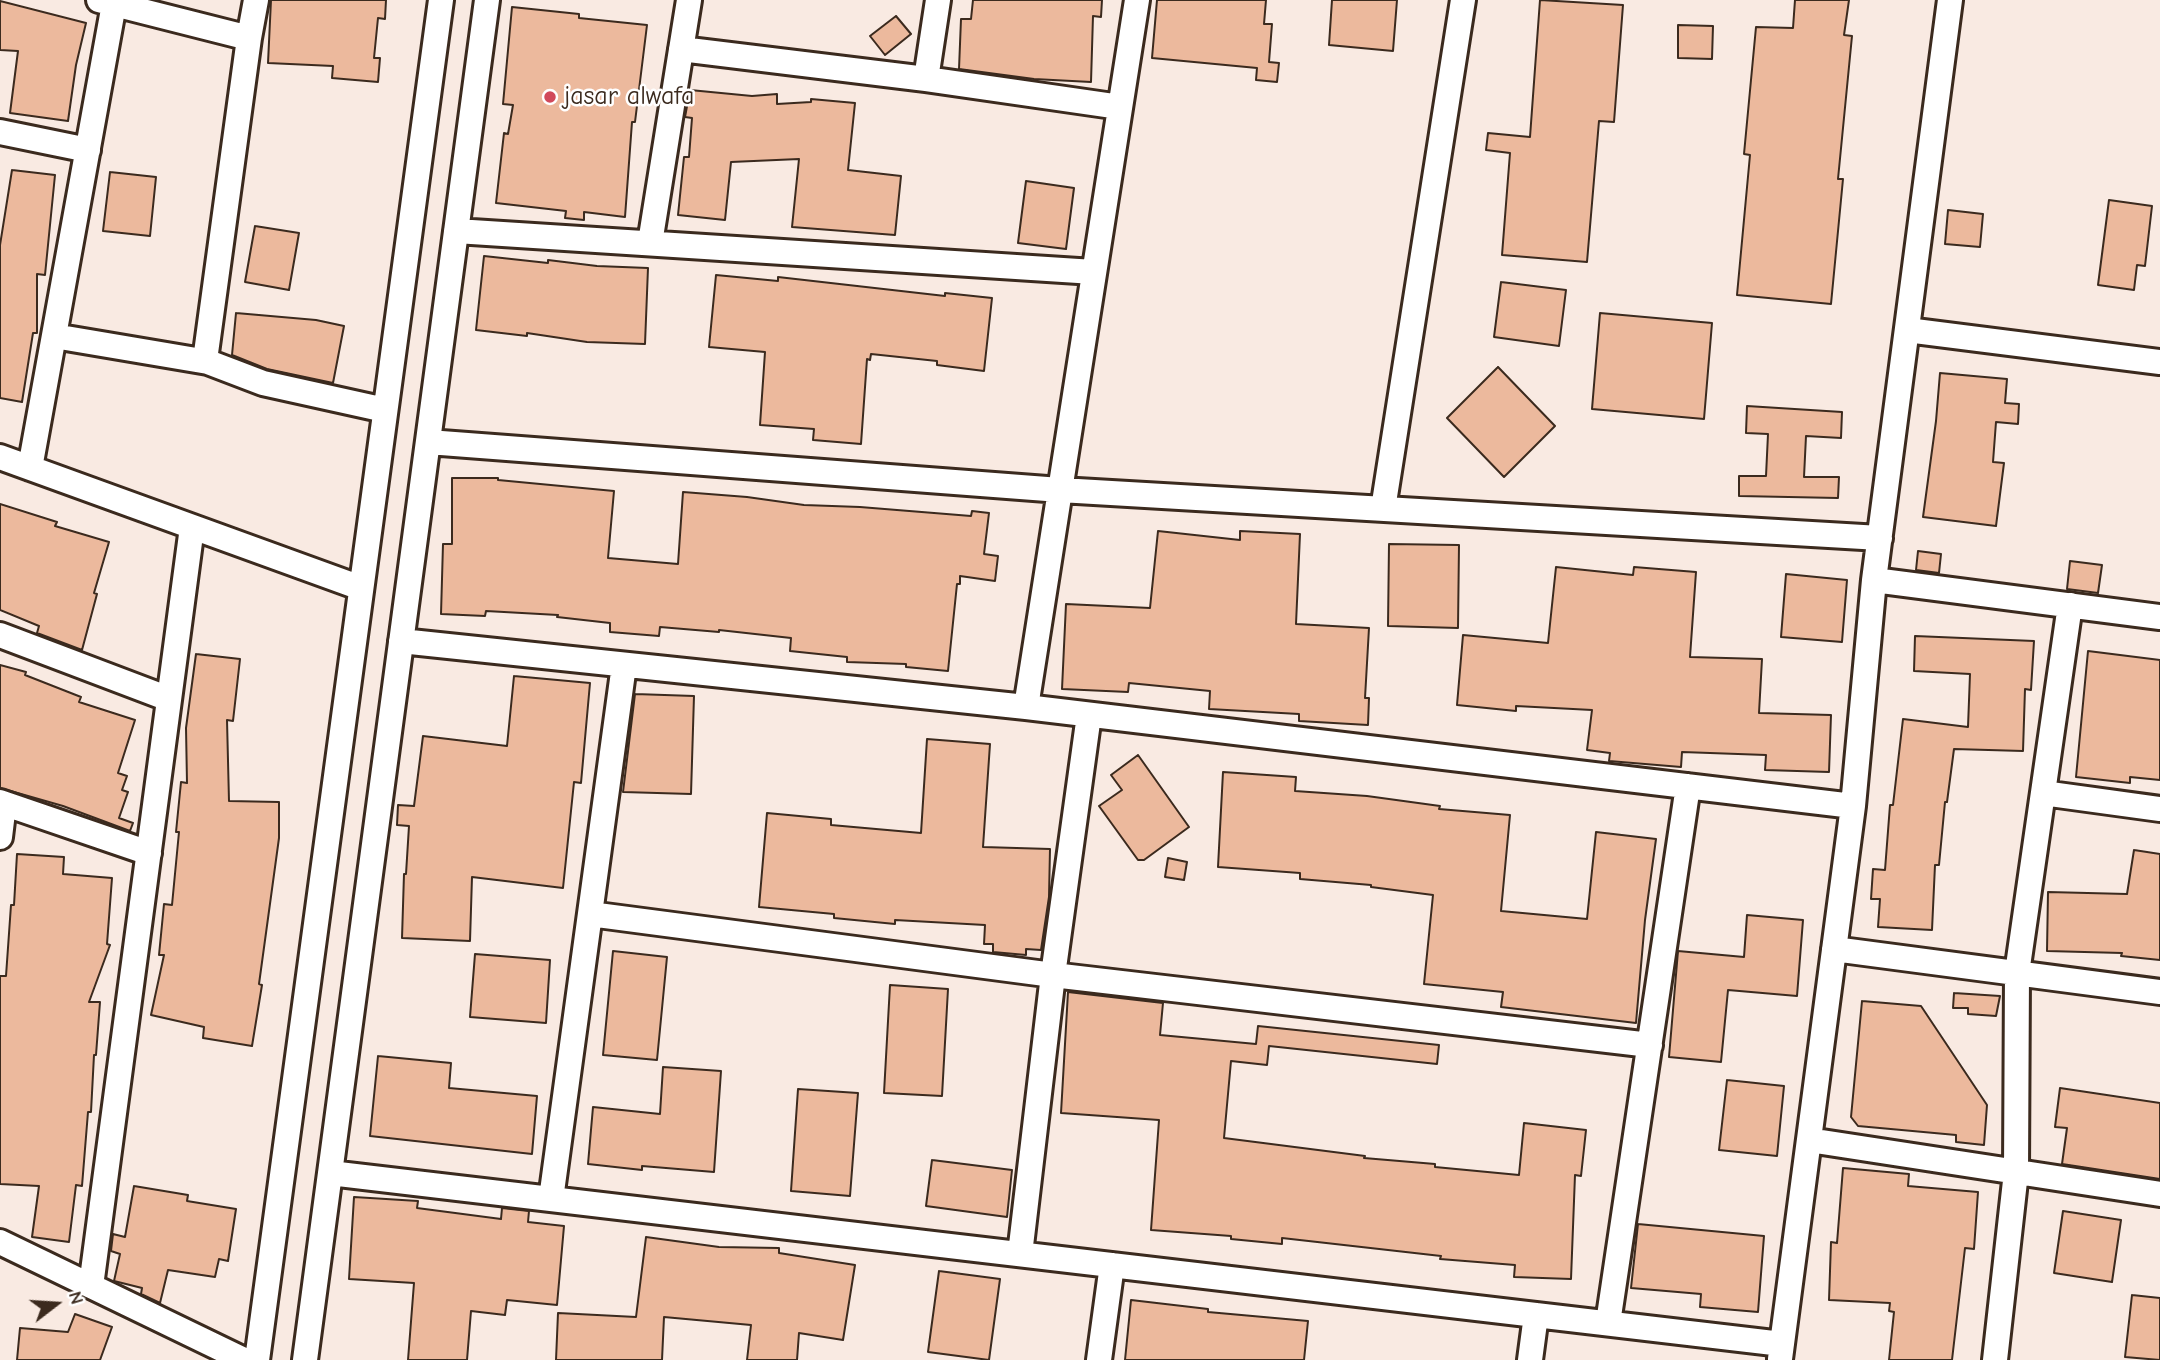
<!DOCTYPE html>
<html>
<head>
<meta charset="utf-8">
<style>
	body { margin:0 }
	#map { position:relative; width:2160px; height:1360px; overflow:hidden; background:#f9eae2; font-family:"Comic Neue",sans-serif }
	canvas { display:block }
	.north { position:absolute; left:21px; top:1269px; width:70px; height:70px; -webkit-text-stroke:5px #fff; paint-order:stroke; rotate:73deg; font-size:19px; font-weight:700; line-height:28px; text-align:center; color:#3b2a1e }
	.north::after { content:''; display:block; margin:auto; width:24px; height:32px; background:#3b2a1e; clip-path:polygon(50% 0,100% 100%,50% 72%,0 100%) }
</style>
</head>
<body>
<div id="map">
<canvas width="2160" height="1360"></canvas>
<div class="north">N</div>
</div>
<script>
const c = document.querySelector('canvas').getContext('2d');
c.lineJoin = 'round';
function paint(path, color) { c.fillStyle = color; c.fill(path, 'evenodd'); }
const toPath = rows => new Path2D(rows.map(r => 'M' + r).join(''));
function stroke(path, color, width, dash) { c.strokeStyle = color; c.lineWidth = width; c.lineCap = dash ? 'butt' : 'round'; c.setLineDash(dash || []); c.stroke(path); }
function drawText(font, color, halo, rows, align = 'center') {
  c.font = font + ' "Comic Neue",sans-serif'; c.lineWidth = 5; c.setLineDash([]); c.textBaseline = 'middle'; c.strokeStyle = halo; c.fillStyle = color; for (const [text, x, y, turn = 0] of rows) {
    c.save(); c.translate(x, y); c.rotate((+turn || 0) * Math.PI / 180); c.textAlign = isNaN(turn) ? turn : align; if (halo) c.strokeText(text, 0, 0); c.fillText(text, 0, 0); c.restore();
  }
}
const building = toPath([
	[271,0,386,0,385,19,378,18,374,58,380,58,378,82,332,78,333,66,268,63,271,0],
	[973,0,1102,0,1101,17,1093,16,1091,82,1034,79,959,69,961,19,971,19,973,0],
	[1157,0,1266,0,1264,24,1272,24,1269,62,1279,63,1277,82,1256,80,1257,68,1152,58,1157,0],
	[1332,0,1397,0,1393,51,1329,45,1332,0],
	[1540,0,1623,5,1614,122,1599,121,1587,262,1502,255,1510,153,1486,150,1488,133,1530,137,1540,0],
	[1795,0,1849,0,1844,35,1852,36,1838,179,1843,179,1831,304,1737,295,1750,155,1744,154,1756,27,1793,28,1795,0],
	[0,1,86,23,76,65,68,121,10,113,18,51,0,50,0,1],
	[512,7,579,14,579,18,647,25,635,122,632,122,625,217,584,212,584,220,565,218,566,211,496,203,504,133,508,134,513,105,503,104,512,7],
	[896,16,911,34,885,55,870,36,896,16],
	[1678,25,1713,26,1712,59,1678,58,1678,25],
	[690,90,752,96,777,94,777,104,811,102,811,99,855,103,848,170,901,176,895,235,792,227,799,159,731,162,725,220,678,215,684,157,689,157,692,118,685,117,690,90],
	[12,170,55,175,45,275,37,274,37,333,33,333,22,402,0,398,0,245,12,170],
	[110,172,156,177,150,236,103,231,110,172],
	[1026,181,1074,188,1066,249,1018,243,1026,181],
	[2109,200,2152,206,2145,266,2137,265,2134,290,2098,285,2109,200],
	[1948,210,1983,214,1980,247,1945,244,1948,210],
	[255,226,299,233,289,290,245,282,255,226],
	[484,256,548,263,548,260,597,266,648,268,645,344,587,342,527,333,527,336,476,330,484,256],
	[716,275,778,281,778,277,945,296,945,293,992,298,984,371,937,365,937,361,871,354,870,360,867,359,861,444,813,440,814,429,760,425,765,352,709,347,716,275],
	[1501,282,1566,290,1559,346,1494,337,1501,282],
	[236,313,316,320,344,326,333,383,267,369,232,355,236,313],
	[1600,313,1712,323,1704,419,1592,409,1600,313],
	[1498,367,1555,426,1504,477,1447,418,1498,367],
	[1940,373,2007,379,2005,403,2019,404,2018,424,1996,422,1993,462,2004,463,1996,526,1923,517,1936,421,1940,373],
	[1747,406,1842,412,1841,438,1806,436,1804,477,1839,477,1838,498,1739,496,1739,476,1766,476,1768,434,1746,433,1747,406],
	[452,478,498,478,498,480,614,491,608,558,678,564,683,492,747,497,804,505,860,507,971,516,972,511,989,513,984,554,998,556,995,581,960,576,960,584,957,584,948,671,906,667,906,664,847,662,847,657,790,651,791,638,719,630,719,632,660,627,659,636,610,632,610,623,557,617,558,615,486,611,485,616,441,614,443,544,452,544,452,478],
	[0,504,57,522,55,526,109,542,94,593,97,594,82,650,37,633,39,626,0,610,0,504],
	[1158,531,1240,540,1240,531,1300,534,1296,624,1369,628,1365,698,1369,698,1368,725,1299,721,1299,714,1209,709,1210,691,1129,683,1128,692,1062,689,1066,604,1150,608,1158,531],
	[1389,544,1459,545,1458,628,1388,626,1389,544],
	[1918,551,1941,554,1939,573,1916,570,1918,551],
	[2070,561,2102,565,2098,593,2067,589,2070,561],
	[1556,567,1633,575,1634,567,1696,572,1690,657,1762,659,1759,713,1831,715,1829,772,1765,770,1766,755,1682,752,1681,767,1609,761,1610,753,1587,750,1592,710,1516,706,1516,711,1457,705,1463,635,1548,643,1556,567],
	[1786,574,1847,580,1842,642,1781,637,1786,574],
	[1915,636,2034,641,2031,690,2025,689,2023,751,1954,749,1947,802,1945,802,1939,865,1935,865,1932,930,1878,927,1880,899,1871,899,1873,869,1885,870,1890,805,1893,805,1903,719,1968,727,1970,674,1914,671,1915,636],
	[2088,651,2160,660,2160,780,2130,777,2130,783,2076,777,2088,651],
	[196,654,240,659,233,721,227,720,229,801,279,802,279,838,259,984,262,985,252,1046,203,1038,204,1027,151,1015,164,955,159,955,164,904,172,905,179,832,176,832,181,782,187,783,186,728,196,654],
	[0,665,26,672,25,675,81,697,79,702,135,720,118,773,127,776,122,790,128,792,119,818,133,823,130,831,63,806,0,788,0,665],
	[514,676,590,683,581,783,574,782,563,888,472,877,470,941,402,938,404,874,406,874,409,826,397,825,398,805,414,806,423,736,507,746,514,676],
	[635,694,694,696,691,794,623,792,635,694],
	[927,739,990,744,983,847,1050,849,1049,897,1041,950,1026,949,1026,955,993,952,993,944,984,944,985,925,895,920,895,924,834,918,834,914,759,907,767,813,831,819,831,825,921,833,927,739],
	[1138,755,1189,827,1144,860,1138,860,1099,806,1122,790,1111,775,1138,755],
	[1223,772,1296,777,1295,791,1367,796,1440,806,1439,809,1510,815,1501,911,1587,919,1596,832,1656,839,1645,920,1636,1023,1501,1007,1503,992,1424,984,1433,895,1371,887,1371,885,1300,879,1300,873,1218,867,1223,772],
	[2134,850,2160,854,2160,960,2121,956,2122,953,2047,951,2048,892,2127,894,2134,850],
	[17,854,64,857,63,874,112,878,107,944,110,945,89,1002,100,1002,96,1055,94,1055,91,1112,88,1112,82,1186,76,1185,69,1242,32,1237,39,1186,0,1184,0,976,6,976,11,905,14,905,17,854],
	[1168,858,1187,862,1184,880,1165,877,1168,858],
	[1747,915,1803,920,1797,996,1728,990,1721,1062,1669,1057,1678,951,1744,957,1747,915],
	[613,951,667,957,657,1060,603,1055,613,951],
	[475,954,550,960,546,1023,470,1017,475,954],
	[890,985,948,989,942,1096,884,1093,890,985],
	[1068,992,1163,1003,1160,1035,1256,1044,1258,1026,1439,1045,1437,1064,1269,1046,1267,1065,1231,1061,1224,1138,1365,1156,1364,1158,1435,1164,1435,1167,1519,1175,1524,1123,1586,1130,1581,1176,1575,1175,1571,1279,1514,1277,1515,1265,1440,1259,1441,1256,1282,1238,1282,1244,1231,1239,1231,1236,1151,1230,1159,1120,1061,1113,1068,992],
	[1954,993,2000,996,1996,1016,1968,1014,1968,1008,1953,1008,1954,993],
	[1862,1001,1921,1006,1987,1105,1984,1145,1956,1142,1956,1135,1858,1126,1851,1117,1862,1001],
	[378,1056,451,1063,449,1088,537,1096,532,1154,370,1136,378,1056],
	[663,1067,721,1071,714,1172,642,1166,642,1170,588,1164,593,1107,660,1114,663,1067],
	[1727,1080,1784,1086,1777,1156,1719,1150,1727,1080],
	[2060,1088,2160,1103,2160,1179,2062,1164,2067,1128,2055,1127,2060,1088],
	[798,1089,858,1093,850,1196,791,1191,798,1089],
	[932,1160,1012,1170,1007,1217,926,1206,932,1160],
	[1843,1168,1909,1174,1908,1186,1978,1192,1974,1249,1965,1248,1952,1360,1889,1360,1894,1312,1889,1311,1890,1303,1829,1300,1831,1242,1837,1243,1843,1168],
	[134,1186,188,1195,187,1201,236,1209,228,1261,219,1259,215,1277,168,1270,160,1303,141,1294,142,1288,114,1281,120,1254,111,1251,113,1234,125,1237,134,1186],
	[354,1197,418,1201,417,1208,501,1219,502,1208,529,1211,528,1222,564,1226,557,1305,507,1300,505,1315,471,1311,467,1360,408,1360,414,1283,349,1279,354,1197],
	[2063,1211,2121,1220,2112,1282,2054,1273,2063,1211],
	[1638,1224,1764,1236,1758,1312,1700,1307,1701,1294,1631,1288,1638,1224],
	[646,1237,719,1247,779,1248,779,1253,855,1265,843,1340,799,1333,797,1360,747,1360,751,1325,664,1317,662,1360,556,1360,558,1313,636,1317,646,1237],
	[939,1271,1000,1279,989,1360,928,1352,939,1271],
	[2132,1295,2160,1298,2160,1360,2125,1357,2132,1295],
	[1131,1300,1208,1309,1208,1312,1308,1321,1304,1360,1125,1360,1131,1300],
	[75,1314,112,1327,100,1360,17,1360,20,1328,68,1332,75,1314]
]);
paint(building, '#ecb99d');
stroke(building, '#3b2a1e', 2);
const minor = toPath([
	[99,0,249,38,206,353],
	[249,38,256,0],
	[681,49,926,79,1120,107],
	[926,79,938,0],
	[0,132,88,150],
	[456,231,1094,272],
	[650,243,689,0],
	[1907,330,2160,362],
	[54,336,208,362,263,383,385,410],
	[428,442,1060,490,1880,538],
	[0,457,361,588],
	[30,468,114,4,117,0],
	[1383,509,1463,0],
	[1874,580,2160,617],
	[0,635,169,699],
	[401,641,1026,707,1853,806],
	[1026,707,1137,0],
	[2043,793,2160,809],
	[0,802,149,853],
	[0,837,4,804],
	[590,914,1053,975,1650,1045],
	[1834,949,2160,992],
	[1809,1140,2160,1194],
	[330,1173,1782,1344],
	[551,1199,624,665],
	[0,1242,244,1360],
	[1020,1254,1053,975,1089,715],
	[91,1286,192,527],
	[1608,1323,1688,786],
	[1780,1359,1853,806,1874,580,1950,0],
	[257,1360,441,0],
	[305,1360,487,0],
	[1099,1360,1112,1265],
	[1530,1360,1536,1315],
	[1995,1360,2016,1172,2017,973,2070,605]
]);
stroke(minor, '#3b2a1e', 30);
stroke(minor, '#fff', 24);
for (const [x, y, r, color] of [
	[550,97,7,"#d1495b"]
]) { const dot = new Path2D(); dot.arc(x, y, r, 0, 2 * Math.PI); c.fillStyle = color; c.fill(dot); stroke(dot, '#fff', 2.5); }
drawText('26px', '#3b2a1e', '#fff', [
	["jasar alwafa",564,97]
], 'left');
</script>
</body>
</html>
